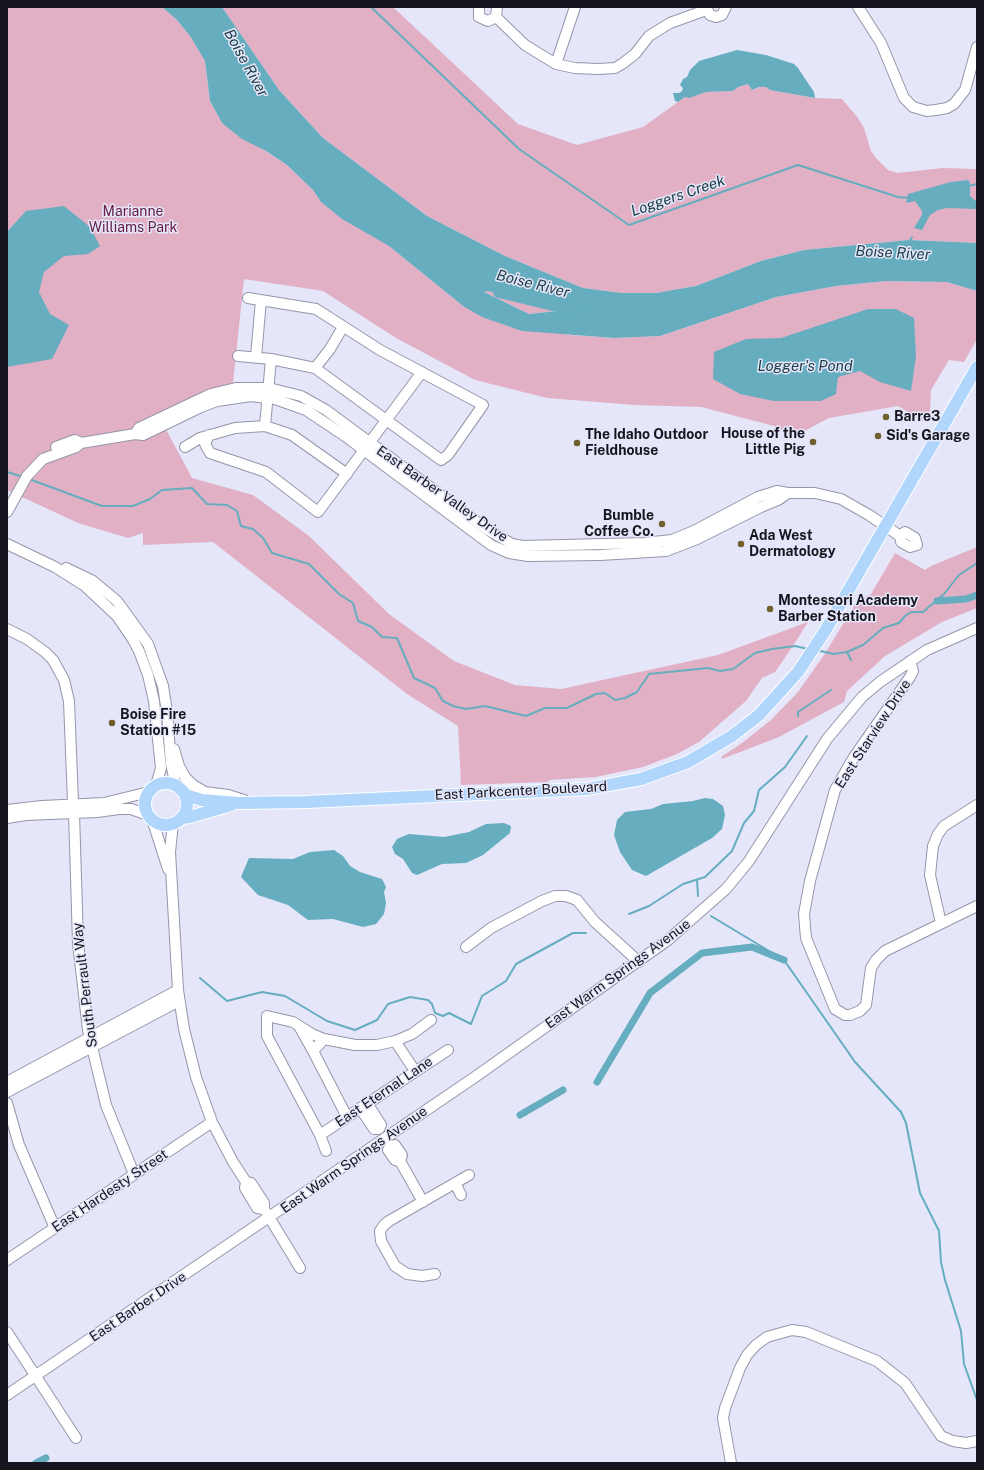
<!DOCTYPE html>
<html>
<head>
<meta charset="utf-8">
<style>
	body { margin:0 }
	#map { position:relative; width:984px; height:1470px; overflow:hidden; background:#e5e6fa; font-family:"Public Sans",sans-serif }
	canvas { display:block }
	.frame { position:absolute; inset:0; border:8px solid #15161d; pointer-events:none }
</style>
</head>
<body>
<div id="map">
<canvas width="984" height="1470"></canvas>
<div class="frame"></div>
</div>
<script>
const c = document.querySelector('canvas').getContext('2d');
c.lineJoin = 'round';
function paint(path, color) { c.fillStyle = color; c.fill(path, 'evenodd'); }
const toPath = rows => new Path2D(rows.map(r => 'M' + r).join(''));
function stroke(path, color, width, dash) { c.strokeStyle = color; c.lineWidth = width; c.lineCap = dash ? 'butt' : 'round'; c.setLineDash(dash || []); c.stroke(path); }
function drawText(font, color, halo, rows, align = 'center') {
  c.font = font + ' "Public Sans",sans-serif'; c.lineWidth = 3; c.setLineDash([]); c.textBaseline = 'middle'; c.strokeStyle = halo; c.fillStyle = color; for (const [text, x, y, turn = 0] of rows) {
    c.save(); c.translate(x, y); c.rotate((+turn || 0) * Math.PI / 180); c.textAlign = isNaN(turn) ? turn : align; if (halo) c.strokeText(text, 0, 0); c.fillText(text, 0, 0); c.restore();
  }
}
paint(toPath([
	[7,7,162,7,177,20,190,36,205,61,210,101,222,123,287,165,313,190,321,202,389,246,463,306,570,335,614,338,660,336,776,297,836,286,886,281,947,282,977,291,977,339,964,362,949,360,931,390,930,414,925,422,898,406,829,418,795,436,774,426,701,407,635,405,547,398,475,380,396,338,323,291,244,279,232,392,162,422,192,478,253,495,309,536,389,614,454,661,515,685,561,689,718,655,808,622,793,646,775,672,762,678,746,701,699,742,677,754,643,767,596,777,549,780,548,782,461,785,458,726,407,694,213,542,143,545,143,533,128,538,78,523,7,490],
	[222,7,393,7,518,124,577,145,643,127,685,97,689,97,706,92,733,91,738,87,748,84,752,90,760,87,766,87,770,90,815,98,842,99,858,118,864,128,871,151,876,158,888,170,897,173,943,168,977,169,977,243,909,240,804,250,761,261,696,286,656,293,622,293,583,288,505,256,427,216,323,138,279,90],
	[488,291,503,295,551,300,568,307,566,310,529,314,484,292],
	[977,547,977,608,942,622,885,656,847,691,844,702,779,737,722,759,721,757,742,743,771,720,798,692,824,655,857,601,871,594,895,553,925,570,931,566]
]), '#e2b0c5');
paint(toPath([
	[162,7,222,7,279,90,323,138,427,216,505,256,583,288,622,293,656,293,696,286,761,261,804,250,909,240,977,243,977,291,947,282,886,281,836,286,776,297,660,336,614,338,522,331,482,317,463,306,389,246,342,219,321,202,313,190,287,165,266,151,242,139,222,123,210,101,205,61,190,36,177,20],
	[488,291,503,295,551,300,568,308,566,310,529,314,484,292],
	[737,50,766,55,794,64,798,68,814,92,815,98,770,90,766,87,759,87,752,90,748,84,738,87,733,91,706,92,689,98,685,97,678,102,675,101,673,93,679,93,682,91,683,88,680,85,683,79,687,77,690,70,699,61],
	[968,180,970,183,970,196,977,202,977,209,947,208,938,210,930,215,922,230,914,228,922,215,922,211,915,201,906,203,908,194,951,182],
	[64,206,90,227,100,246,88,254,64,256,44,272,39,292,50,314,69,325,52,359,7,367,7,232,26,211],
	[868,309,896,309,914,318,916,356,911,391,880,382,860,371,838,377,836,394,821,401,774,401,740,394,713,379,714,352,746,339,781,338],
	[705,798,713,799,723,806,725,815,722,829,712,838,646,876,632,870,620,852,614,835,617,820,625,812,651,809,663,804,693,801],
	[504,823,511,826,510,833,483,855,466,863,442,864,417,875,412,873,403,859,395,854,392,847,397,839,409,834,444,837,469,832,486,824],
	[334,850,343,856,350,866,360,872,382,879,386,887,384,892,386,903,384,914,376,924,363,927,333,919,308,920,288,905,258,895,241,877,249,858,293,859,310,852]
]), '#65adbf');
stroke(toPath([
	[371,7,519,149,629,225,798,165,898,197,910,198],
	[969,186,977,184],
	[909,242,912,237],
	[7,472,23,477],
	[29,479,102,506,133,506,150,499,162,490,192,488,207,504,227,505,237,511,241,526,253,529,263,538,272,553,309,564,339,594,353,603,358,621,372,627,382,637,397,638,414,678,435,688,443,701,453,706,466,709,485,706,526,716,545,708,567,708,596,694,605,693,615,700,625,698,637,692,649,674,708,668,720,671,733,669,755,653,772,649,795,646,808,649],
	[816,650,834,654,847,652,863,645,883,628,899,623,905,616,911,612,923,612,944,594,959,575,977,563],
	[847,652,851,660],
	[798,716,798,712,831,690],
	[697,880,698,896],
	[629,914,649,906,683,884,705,877,732,851,744,823,754,811,759,790,785,767,807,736],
	[711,916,784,960,855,1062,901,1112,906,1123,920,1193,939,1231,941,1262,945,1280,961,1331,964,1364,977,1400],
	[200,978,227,1001,262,992,285,996,327,1021,355,1030,377,1020,388,1004,410,997,428,1000,432,1004,435,1013,443,1016,449,1013,471,1024,482,996,506,981,516,964,573,933,586,933]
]), '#65adbf', 2);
stroke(toPath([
	[937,601,966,599,977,595],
	[597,1082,650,993,702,953,752,947,784,960],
	[520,1115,563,1090],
	[36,1463,46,1458]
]), '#65adbf', 7);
stroke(toPath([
	[499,292,582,312]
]), '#65adbf', 12);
const minor = toPath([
	[479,7,479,17,488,21,496,17,497,7],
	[706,7,710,15,716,17,722,15,726,7],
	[858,7,881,43,904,98,913,107,927,111,936,110,947,108,954,104,965,90,977,47],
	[496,17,525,45,556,64,575,68,598,69,615,68,622,64,635,54,649,36,670,23,706,10],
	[556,64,575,7],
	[238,356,271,359,315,368,441,460,448,455,483,405,380,350,316,309,248,298],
	[256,357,261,300],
	[315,368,330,349,343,327],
	[265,426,271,359],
	[135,434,139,428,211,394,236,388,269,388,301,396,326,410,488,530,512,544,523,546,644,543,672,540,694,531,758,497,777,491,788,493,815,493,841,499,869,515,900,536,901,542,910,547,917,545,915,538,905,532,900,536],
	[209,435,205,444,210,453,266,472,318,512,422,372],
	[56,447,75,440,81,443],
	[185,447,200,438,235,428,265,426,292,435,347,474],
	[7,512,27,476,43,459,76,447,81,443,135,434,143,435,201,407,217,401,251,396,275,399,306,410,345,436,491,545,509,553,528,556,600,555,666,551,697,539,761,507,778,500,788,493],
	[7,544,55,567,85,586,117,616,132,638,139,651,148,675,154,701,161,768,157,782,152,789],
	[66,568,93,581,117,601,148,644,163,686,167,712,171,764,176,786],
	[7,629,27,639,45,652,53,660,64,680,69,701,73,803],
	[910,661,913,671,910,677,854,757,835,790,810,881,804,914,806,938,835,1009,845,1015,850,1015,860,1011,866,1005,871,968,876,960,885,951,977,906],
	[174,749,179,766,185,777,193,785,205,792,228,795,244,800],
	[7,810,42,806,104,803,149,792],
	[74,813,78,943,88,1030,106,1105,134,1174],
	[7,818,26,815,97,812,119,809,131,809,148,815],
	[152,819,168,869],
	[173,823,170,852,178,990,184,1029,196,1077,212,1122,233,1162,246,1182,251,1183,264,1203,264,1209,257,1208,245,1188,246,1182],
	[941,923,930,875,933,846,938,834,944,826,977,805],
	[466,947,491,928,542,901,555,896,566,896,577,900,595,922,639,962],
	[299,1026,313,1051,324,1039],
	[395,1041,415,1071],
	[313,1051,347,1117],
	[7,1082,178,990],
	[7,1092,179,1001],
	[7,1103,19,1145,55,1228],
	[360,1108,374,1129,379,1129,381,1125,367,1103],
	[320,1135,448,1050],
	[395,1145,402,1155,400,1161,395,1160,388,1150,391,1146,395,1145],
	[326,1151,320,1135,267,1036,267,1016,293,1022,312,1034,324,1039,355,1045,377,1045,395,1041,412,1034,431,1020],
	[400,1161,423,1202],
	[455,1183,461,1195],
	[266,1212,300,1268],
	[7,1260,212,1122],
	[435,1274,422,1276,407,1274,395,1266,381,1241,380,1231,384,1225,389,1221,469,1175],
	[7,1332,76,1438],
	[7,1395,475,1077,668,940,726,889,749,861,827,739,862,697,880,682,927,650,977,628],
	[731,1463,723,1418,725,1408,740,1368,747,1355,756,1345,767,1337,792,1330,806,1332,877,1361,905,1383,941,1436,953,1441,966,1443,977,1441]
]);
const major = toPath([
	'145 804a21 21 0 1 1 42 0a21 21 0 1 1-42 0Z',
	[185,795,202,800,238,803,306,802,587,789,641,779,688,762,732,736,759,715,798,672,825,631,977,367],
	[182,818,190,817,231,805]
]);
stroke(minor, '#9596a9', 12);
stroke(major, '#fff', 14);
stroke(minor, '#fff', 10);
stroke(major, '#b0d6fc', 12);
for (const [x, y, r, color] of [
	[886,417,4,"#6f5f2d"],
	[878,436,4,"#6f5f2d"],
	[813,442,4,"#6f5f2d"],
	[577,443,4,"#6f5f2d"],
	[662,524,4,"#6f5f2d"],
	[741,544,4,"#6f5f2d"],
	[770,609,4,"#6f5f2d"],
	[112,723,4,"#6f5f2d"]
]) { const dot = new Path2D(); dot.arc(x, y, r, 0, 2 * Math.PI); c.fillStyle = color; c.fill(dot); stroke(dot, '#e5e6fa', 1.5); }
drawText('14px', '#652044', '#e5e6fa', [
	["Marianne",133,212],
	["Williams Park",133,228]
]);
drawText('bold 14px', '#15161d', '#e5e6fa', [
	["Barre3",894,417],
	["House of the",805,434,"right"],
	["Little Pig",805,450,"right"],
	["The Idaho Outdoor",585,435],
	["Fieldhouse",585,451],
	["Sid's Garage",886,436],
	["Bumble",654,516,"right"],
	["Coffee Co.",654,532,"right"],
	["Ada West",749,536],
	["Dermatology",749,552],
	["Montessori Academy",778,601],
	["Barber Station",778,617],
	["Boise Fire",120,715],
	["Station #15",120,731]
], 'left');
drawText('14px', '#15161d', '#e5e6fa', [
	["East Barber Valley Drive",442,494,35],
	["East Starview Drive",873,734,-57],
	["East Parkcenter Boulevard",521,791,-3],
	["East Warm Springs Avenue",618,974,-36],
	["South Perrault Way",85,985,-97],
	["East Eternal Lane",384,1092,-34],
	["East Warm Springs Avenue",354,1160,-35],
	["East Hardesty Street",110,1191,-34],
	["East Barber Drive",138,1307,-34]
]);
drawText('italic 15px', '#1d4048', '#e5e6fa', [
	["Boise River",246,63,61],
	["Loggers Creek",678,196,-19],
	["Boise River",893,253,3],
	["Boise River",533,284,14],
	["Logger's Pond",805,366]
]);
</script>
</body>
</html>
